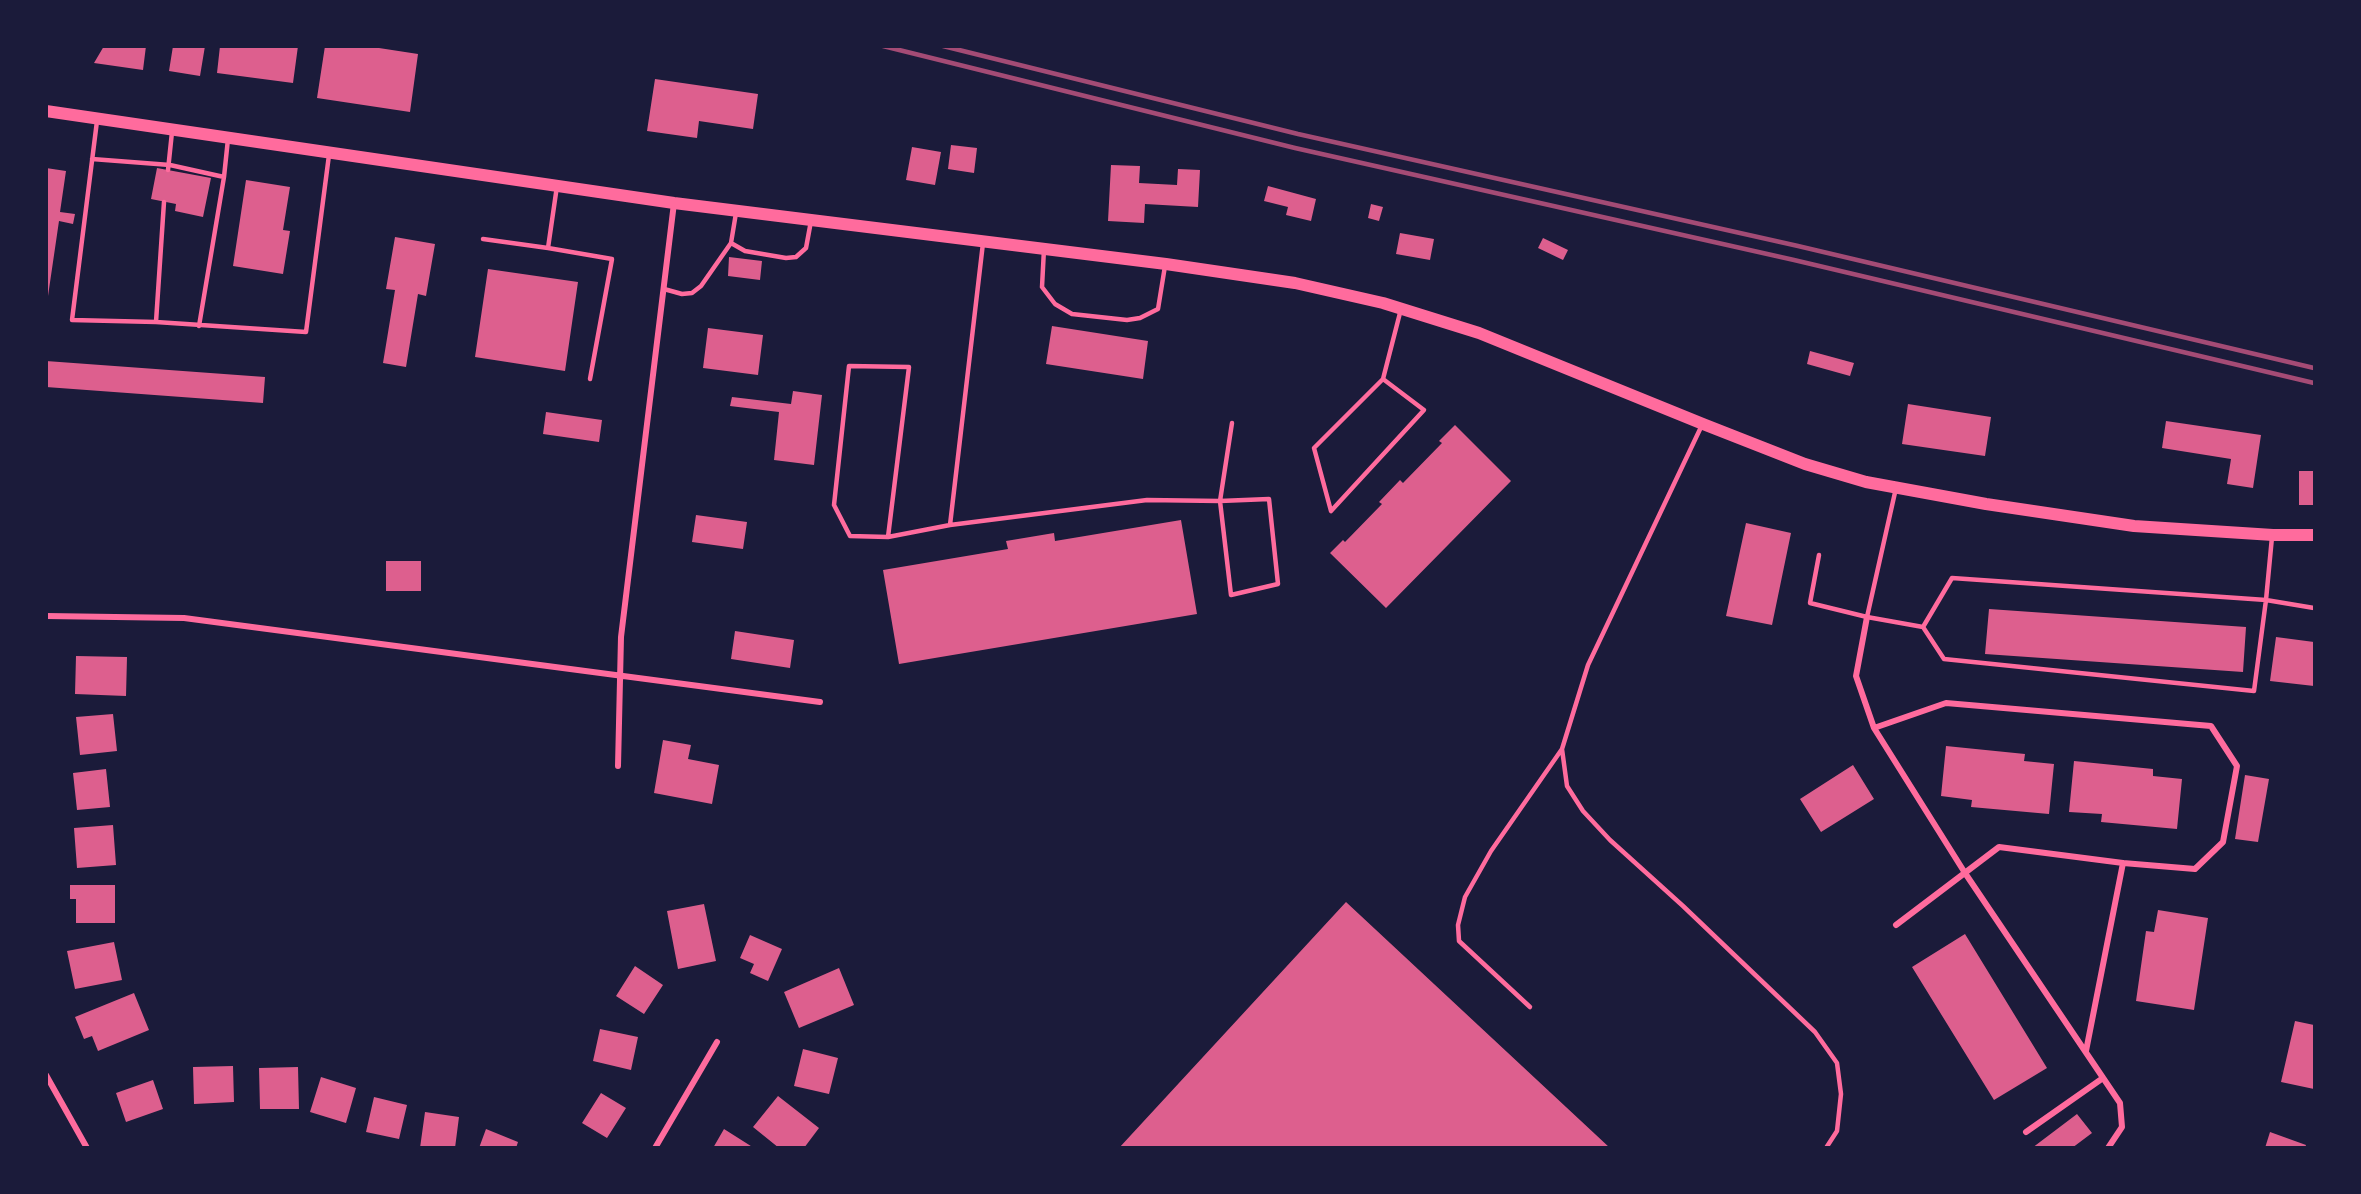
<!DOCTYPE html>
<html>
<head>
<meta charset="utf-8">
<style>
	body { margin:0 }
	#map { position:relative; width:2361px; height:1194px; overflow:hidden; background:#1b1b3a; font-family:Roboto,sans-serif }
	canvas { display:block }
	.frame { position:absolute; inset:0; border:48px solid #1b1b3a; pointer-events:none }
</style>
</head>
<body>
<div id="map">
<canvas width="2361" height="1194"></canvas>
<div class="frame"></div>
</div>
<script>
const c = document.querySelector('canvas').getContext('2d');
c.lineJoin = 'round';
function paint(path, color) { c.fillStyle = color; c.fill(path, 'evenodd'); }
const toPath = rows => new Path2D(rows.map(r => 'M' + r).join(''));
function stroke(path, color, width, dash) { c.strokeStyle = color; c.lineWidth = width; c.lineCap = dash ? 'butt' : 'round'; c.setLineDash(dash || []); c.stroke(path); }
paint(toPath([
	[104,46,146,46,143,70,94,63],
	[173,46,205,46,200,76,169,71],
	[220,46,298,46,293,83,217,73],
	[325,46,366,46,418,54,410,112,317,98],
	[655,79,758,94,753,129,699,121,697,138,647,131],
	[951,145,977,148,974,173,948,169],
	[912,147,941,152,935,185,906,180],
	[1111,165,1140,166,1139,183,1177,185,1178,169,1200,170,1198,207,1145,204,1144,223,1108,221],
	[46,168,66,171,60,212,75,214,73,224,59,221,48,296],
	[157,168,211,178,203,217,175,211,176,204,151,199],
	[246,180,290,187,283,230,290,231,283,274,233,266],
	[1268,186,1316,199,1311,221,1286,215,1288,207,1264,201],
	[1371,204,1383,207,1379,221,1368,218],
	[1400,233,1434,239,1430,260,1396,254],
	[395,237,435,244,426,296,418,294,406,367,383,363,395,290,386,289],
	[1543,238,1568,250,1563,260,1538,248],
	[729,257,762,261,760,280,728,276],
	[488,269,578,282,565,371,475,357],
	[1052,326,1148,341,1143,379,1046,364],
	[708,328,763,335,758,375,703,368],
	[1810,351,1854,363,1850,376,1807,364],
	[46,361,265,377,263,403,46,387],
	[793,391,822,395,814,465,774,460,779,412,730,406,732,397,791,404],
	[1908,404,1991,417,1985,456,1902,444],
	[546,412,602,420,599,442,543,434],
	[2166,421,2261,435,2253,488,2227,484,2231,459,2162,448],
	[1455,425,1511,481,1386,608,1330,553,1343,540,1345,542,1382,504,1379,502,1400,480,1403,483,1442,443,1439,441],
	[2299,471,2314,471,2314,505,2299,505],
	[696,515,747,522,743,549,692,542],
	[1181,520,1197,614,899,664,883,570,1008,549,1006,541,1054,533,1055,541],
	[1746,523,1791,533,1772,625,1726,616],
	[386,561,421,561,421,591,386,591],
	[1989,609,2246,627,2243,672,1985,654],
	[735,631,794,640,790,668,731,659],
	[2276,637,2314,642,2314,686,2270,681],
	[76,656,127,657,126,696,75,694],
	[113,714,117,751,80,755,76,717],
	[663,740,691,745,688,759,719,765,712,804,654,793],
	[1946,746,2025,754,2024,761,2054,764,2049,814,1971,807,1972,800,1941,796],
	[2074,761,2153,769,2153,776,2182,779,2177,829,2101,822,2102,814,2069,812],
	[1853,765,1874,799,1821,832,1800,799],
	[106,769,110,807,77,810,73,773],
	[2245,775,2269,779,2258,842,2235,839],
	[113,825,116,865,77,868,74,828],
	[70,885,115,885,115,923,76,923,76,899,70,899],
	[1346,902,1610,1148,1119,1148],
	[704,904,716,961,678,969,667,911],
	[2158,910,2208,918,2194,1010,2136,1001,2146,931,2154,932],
	[1965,934,2047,1068,1994,1100,1912,967],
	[750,935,782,949,768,981,750,973,754,964,740,958],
	[114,942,122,980,75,989,67,951],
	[635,966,663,985,644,1014,616,996],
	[839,968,854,1005,799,1028,784,992],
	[134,993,149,1030,98,1051,92,1036,84,1039,75,1017],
	[2295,1021,2314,1025,2314,1089,2281,1082],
	[600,1029,638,1037,631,1070,593,1061],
	[803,1049,838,1058,829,1094,794,1086],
	[233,1066,234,1102,194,1104,193,1067],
	[298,1067,299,1109,260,1109,259,1068],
	[321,1077,356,1088,346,1123,310,1112],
	[153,1080,163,1109,126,1122,116,1093],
	[601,1093,626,1108,607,1138,582,1123],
	[778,1096,819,1128,804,1148,779,1148,753,1127],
	[374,1097,407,1105,399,1139,366,1132],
	[425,1112,459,1117,455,1148,420,1148],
	[2077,1114,2092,1133,2072,1148,2032,1148],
	[486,1129,518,1142,516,1148,479,1148],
	[724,1129,754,1148,713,1148],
	[2270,1132,2306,1145,2305,1148,2265,1148]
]), '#dd5f8e');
stroke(toPath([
	[97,121,72,320,156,322,306,332,329,155],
	[92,159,170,165,224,177],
	[168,170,172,132],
	[557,186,548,248,612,259,590,379],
	[483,239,548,248],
	[731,243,745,251,786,258,796,257,806,248,811,221],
	[983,243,950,525,1147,500,1220,501,1269,499,1278,584,1231,595,1220,501,1232,423],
	[1044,249,1042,287,1055,304,1072,314,1127,320,1140,318,1158,309,1165,266],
	[664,289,682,294,692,293,701,286,731,243,736,213],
	[156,322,164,202],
	[199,326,224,177,228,139],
	[1702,425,1588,665,1562,749,1567,786,1583,811,1610,840,1683,906,1815,1032,1837,1063,1841,1094,1837,1131,1826,1148],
	[1896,488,1867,617,1923,627,1952,578,2266,600,2254,691,1944,659,1923,627],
	[1331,511,1314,448,1383,379,1401,309],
	[1331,511,1424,410,1383,379],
	[888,537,909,367,849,366,834,505,850,536,888,537,950,525],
	[2272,537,2266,600,2314,608],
	[1819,555,1810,603,1867,617],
	[1530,1007,1459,941,1458,925,1465,897,1491,851,1562,749]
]), '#ff6b9d', 4.5);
stroke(toPath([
	[46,616,184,618,820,702],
	[1867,617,1856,676,1874,728,1965,873,2120,1103,2122,1127,2108,1148],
	[1874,728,1946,703,2211,726,2237,766,2223,842,2195,869,2123,863,1999,847,1896,925],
	[618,766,621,637,674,203],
	[2086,1051,2123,863],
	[46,1075,87,1148],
	[2026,1132,2103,1078],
	[655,1148,717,1042]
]), '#ff6b9d', 6);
stroke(toPath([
	[46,111,674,203,1166,264,1295,283,1383,303,1479,333,1703,424,1805,464,1866,482,1986,504,2134,526,2273,535,2314,535]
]), '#ff6b9d', 12);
stroke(toPath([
	[883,46,1295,148,1794,260,2314,383],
	[943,46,1298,134,1798,246,2314,368]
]), '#a44b75', 4.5);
</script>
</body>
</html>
